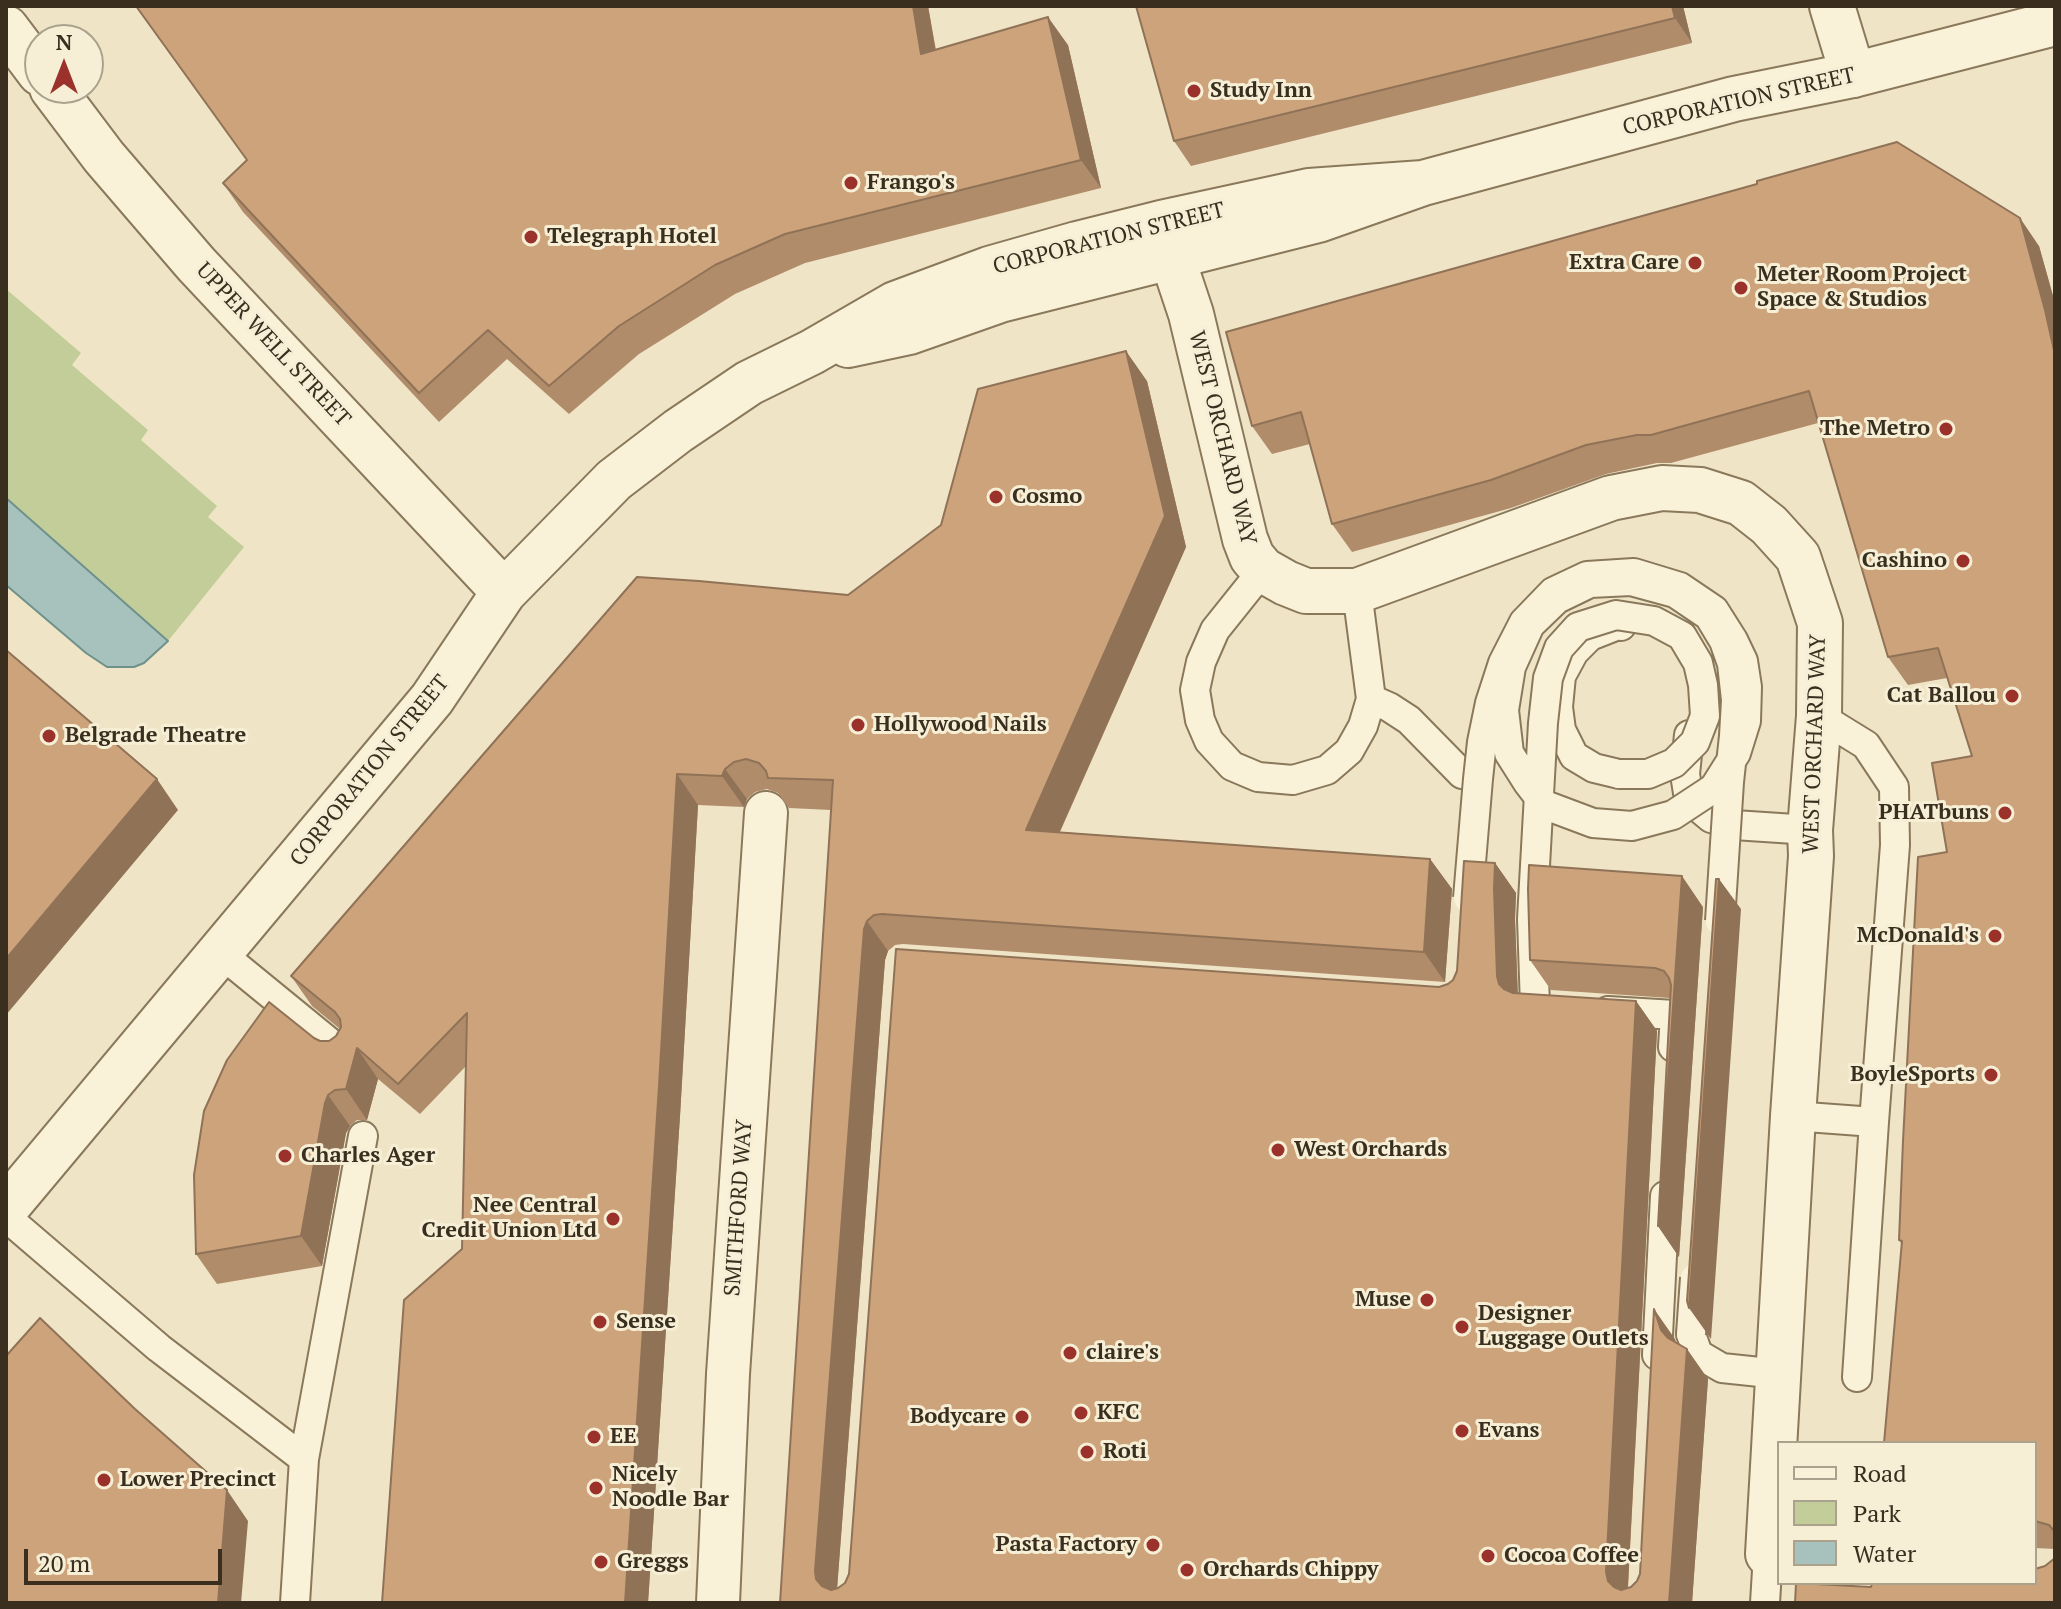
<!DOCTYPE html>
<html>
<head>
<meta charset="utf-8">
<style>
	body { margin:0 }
	#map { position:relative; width:2061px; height:1609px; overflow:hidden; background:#efe5c6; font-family:"PT Serif",serif }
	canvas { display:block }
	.frame { position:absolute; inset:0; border:8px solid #3a2e1f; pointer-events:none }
	.legend { position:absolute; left:1777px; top:1441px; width:260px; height:144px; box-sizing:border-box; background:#f6efd6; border:2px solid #aba28d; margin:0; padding:10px 14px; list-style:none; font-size:24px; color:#3a2e1f }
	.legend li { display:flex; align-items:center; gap:16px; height:40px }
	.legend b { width:40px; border:2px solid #aba28d }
	.north { position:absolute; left:24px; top:24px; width:80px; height:80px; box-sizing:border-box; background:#f6efd6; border:2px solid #aba28d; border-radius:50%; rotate:0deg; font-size:22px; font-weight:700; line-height:32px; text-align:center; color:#3a2e1f }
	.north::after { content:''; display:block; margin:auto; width:28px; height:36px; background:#9a322b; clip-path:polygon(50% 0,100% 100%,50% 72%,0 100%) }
	.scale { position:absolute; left:24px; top:1549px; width:198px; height:36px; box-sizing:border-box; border:4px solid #3a2e1f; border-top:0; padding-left:10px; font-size:24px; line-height:28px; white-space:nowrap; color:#3a2e1f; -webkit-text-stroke:6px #f6efd6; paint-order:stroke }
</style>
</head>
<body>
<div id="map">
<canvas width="2061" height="1609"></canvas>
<div class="frame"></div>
<ul class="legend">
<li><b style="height:10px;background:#f9f2d9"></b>Road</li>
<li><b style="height:22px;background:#c3cd99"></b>Park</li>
<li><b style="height:22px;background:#a7c2bc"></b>Water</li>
</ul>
<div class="north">N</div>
<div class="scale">20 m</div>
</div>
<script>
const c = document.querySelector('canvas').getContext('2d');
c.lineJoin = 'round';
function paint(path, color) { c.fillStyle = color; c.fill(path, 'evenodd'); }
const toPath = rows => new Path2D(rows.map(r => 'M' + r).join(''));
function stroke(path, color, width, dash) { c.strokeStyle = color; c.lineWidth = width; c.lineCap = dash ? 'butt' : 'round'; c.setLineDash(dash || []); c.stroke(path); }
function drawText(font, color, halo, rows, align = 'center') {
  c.font = font + ' "PT Serif",serif'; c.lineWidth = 6; c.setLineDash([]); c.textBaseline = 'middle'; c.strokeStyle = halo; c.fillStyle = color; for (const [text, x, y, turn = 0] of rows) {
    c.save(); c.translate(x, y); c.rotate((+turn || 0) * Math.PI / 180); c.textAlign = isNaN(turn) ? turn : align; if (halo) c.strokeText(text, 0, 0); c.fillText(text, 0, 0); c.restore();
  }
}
paint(toPath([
	[6,289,81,353,72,365,148,430,141,440,217,506,208,517,244,547,168,641,6,498]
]), '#c3cd99');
const water = toPath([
	[6,498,168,641,144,663,134,667,107,667,86,653,6,585,6,498]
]);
paint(water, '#a7c2bc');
stroke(water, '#6e918b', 2);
const service = toPath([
	[1263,570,1215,630,1201,662,1195,690,1200,720,1209,741,1232,766,1258,777,1293,780,1327,770,1349,751,1363,726,1371,699,1357,591],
	[1371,699,1389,707,1409,720,1462,774],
	[1689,735,1685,774,1688,793,1699,808,1711,818,1734,825,1810,830],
	[1619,774,1594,768,1574,756,1561,730,1558,707,1561,676,1574,652,1590,636,1618,625,1621,626],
	[219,952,345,1055],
	[1608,1011,1675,1015,1673,1047],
	[1793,1116,1874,1122,1895,845,1894,787,1866,745,1819,716],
	[6,1217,159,1348,304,1459,295,1603],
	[1691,1334,1698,1354,1722,1368,1779,1374],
	[1657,1355,1665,1196],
	[1857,1377,1874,1122],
	[304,1459,363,1136],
	[1765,1603,1768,1554]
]);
const pedestrian = toPath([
	[718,1603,728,1374,766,813]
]);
const minor = toPath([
	[1832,6,1853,75],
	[1172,257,1191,314,1245,539,1252,557,1263,570,1286,583,1306,591,1357,591,1611,498,1662,488,1700,490,1741,503,1769,525,1798,557,1820,623,1819,716,1810,830,1811,856,1793,1116,1768,1554]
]);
const tertiary = toPath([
	[6,28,40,73],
	[52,88,104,157,196,264,504,592],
	[848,345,909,332,1000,300,1318,220,1423,183,1734,99,1853,75,2055,23],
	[6,1208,432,699,504,592,614,480,678,431,749,383,812,352,895,304,989,269,1077,244,1161,223,1309,191,1423,183]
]);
stroke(service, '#8a785b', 32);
stroke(pedestrian, '#8a785b', 46);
stroke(minor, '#8a785b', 48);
stroke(tertiary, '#8a785b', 48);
stroke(service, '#f9f2d9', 28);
stroke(pedestrian, '#f9f2d9', 42);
stroke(minor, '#f9f2d9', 44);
stroke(tertiary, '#f9f2d9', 44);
const serviceBridge = toPath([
	[1468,898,1478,779,1482,742,1490,703,1503,663,1524,622,1553,592,1587,576,1634,573,1680,587,1714,610,1733,640,1743,661,1747,687,1746,721,1736,753,1714,788,1673,815,1632,826,1593,823,1545,805,1528,783,1509,753,1504,710,1511,667,1530,625,1557,599,1590,583,1631,581,1675,593,1709,616,1724,641,1732,664,1736,700,1734,736,1729,782,1720,921],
	[1535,1006,1532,919,1543,723,1548,678,1559,648,1578,627,1616,615,1654,621,1682,636,1698,663,1703,685,1705,716,1695,742,1674,763,1648,774,1619,774],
	[1691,1334,1695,1278]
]);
stroke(serviceBridge, '#8a785b', 32, []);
stroke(serviceBridge, '#f9f2d9', 28);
paint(toPath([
	[135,6,928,6,936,50,1068,45,1101,188,805,263,735,294,639,354,569,414,507,359,439,422,243,212,223,183,247,160],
	[1136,6,1683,6,1692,43,1191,166,1174,141],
	[2039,246,2055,303,2055,1549,2035,1548,2035,1443,1899,1240,1947,852,1972,756,1947,678,1908,685,1888,657,1818,423,1671,463,1657,463,1606,474,1511,508,1352,552,1332,524,1310,444,1272,454,1252,426,1226,332],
	[1147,381,1186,547,1060,832,1430,859,1452,889,1445,982,903,944,895,945,888,951,885,960,837,1588,845,1583,1439,987,1448,984,1453,980,1495,863,1516,893,1515,919,1518,993,1636,1001,1657,1031,1628,1588,1631,1587,1637,1581,1640,1574,1654,1309,1676,1343,1708,1379,1692,1603,780,1603,831,810,789,808,778,793,767,789,755,792,747,799,744,807,698,805,680,1116,648,1603,382,1603,462,1249,466,1066,420,1114,378,1079,367,1120,357,1120,350,1126,346,1133,322,1266,217,1284,196,1254,314,1038,320,1041,329,1041,336,1036,340,1029,312,1006,291,976,848,595],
	[1703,907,1679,1257,1658,1226,1670,998,1551,990,1530,960]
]), '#b08c6b');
paint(toPath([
	[913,6,928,6,941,83,921,54],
	[1672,6,1683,6,1692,43,1675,18],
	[1048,17,1068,45,1101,188,1081,160],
	[2020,218,2039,246,2055,303,2055,355],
	[1126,351,1147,381,1186,547,1047,860,1026,830],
	[725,769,747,799,744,807,722,776],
	[677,774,698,805,680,1116,648,1603,625,1603],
	[157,779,178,810,6,1015,6,959],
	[1430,859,1452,889,1445,982,1424,952],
	[1495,863,1516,893,1515,919,1518,1007,1499,984,1497,976,1494,889],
	[1682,876,1703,907,1679,1257,1658,1226],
	[1719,879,1741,909,1711,1339,1689,1308],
	[867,921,888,951,885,960,836,1603,816,1579,815,1571,864,929],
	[1636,1001,1657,1031,1627,1603,1608,1581,1606,1572],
	[357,1048,378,1079,367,1120,346,1089],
	[328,1095,350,1126,346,1133,322,1266,301,1236,325,1103],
	[1654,1309,1675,1339,1682,1361,1661,1330],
	[1687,1349,1708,1379,1692,1603,1669,1603],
	[227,1490,248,1521,241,1603,218,1603]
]), '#907257');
const building = toPath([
	[136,6,913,6,921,54,1048,17,1081,160,785,234,715,265,619,326,549,386,488,330,419,393,223,183,247,160,136,6],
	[1136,6,1672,6,1675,18,1174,141,1136,6],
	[1897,142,2020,218,2045,310,2055,355,2055,1532,2049,1525,2035,1521,2035,1443,1884,1443,1902,1241,1899,1240,1903,1141,1918,857,1947,852,1932,763,1972,756,1938,648,1888,657,1809,391,1651,435,1637,435,1586,445,1491,480,1332,524,1301,412,1252,426,1226,332,1757,184,1757,181,1897,142],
	[1126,351,1165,516,1026,830,1430,859,1424,952,882,914,874,915,867,921,864,929,815,1571,816,1579,822,1586,831,1590,838,1588,845,1583,849,1574,896,949,1439,987,1448,984,1453,980,1457,971,1464,861,1495,863,1494,889,1497,976,1499,984,1504,989,1513,993,1636,1001,1606,1572,1608,1581,1614,1587,1621,1590,1631,1587,1637,1581,1640,1574,1654,1309,1661,1330,1668,1338,1687,1349,1669,1603,780,1603,833,780,768,778,766,771,759,763,746,759,734,762,725,769,722,776,677,774,659,1086,625,1603,382,1603,404,1300,462,1249,467,1013,398,1084,357,1048,346,1089,335,1090,328,1095,325,1103,301,1236,196,1254,194,1175,204,1111,227,1060,269,1002,314,1038,320,1041,329,1041,336,1036,341,1027,340,1019,335,1012,291,976,637,577,699,581,848,595,941,525,978,389,1126,351],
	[6,650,157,779,6,959,6,650],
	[1529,865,1682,876,1658,1226,1671,985,1669,978,1664,971,1655,968,1530,960,1528,889,1529,865],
	[1716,879,1719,879,1689,1308,1687,1301,1716,879],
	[40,1318,135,1409,227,1490,218,1603,6,1603,6,1356,40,1318],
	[2055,1558,2055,1603,1795,1603,1796,1583,1871,1587,1872,1583,2035,1583,2035,1569,2045,1566,2055,1558]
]);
paint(building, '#cda37c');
stroke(building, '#907257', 2);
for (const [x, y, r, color] of [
	[1194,91,8,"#9a322b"],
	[851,183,8,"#9a322b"],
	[531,237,8,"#9a322b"],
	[1695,263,8,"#9a322b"],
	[1741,288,8,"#9a322b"],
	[1946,429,8,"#9a322b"],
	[996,497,8,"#9a322b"],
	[1963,561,8,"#9a322b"],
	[2012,696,8,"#9a322b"],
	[858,725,8,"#9a322b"],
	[49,736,8,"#9a322b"],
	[2005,813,8,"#9a322b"],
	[1995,936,8,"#9a322b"],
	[1991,1075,8,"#9a322b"],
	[1278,1150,8,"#9a322b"],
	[285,1156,8,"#9a322b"],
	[613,1219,8,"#9a322b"],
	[1427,1300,8,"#9a322b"],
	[600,1322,8,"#9a322b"],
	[1462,1327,8,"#9a322b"],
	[1070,1353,8,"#9a322b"],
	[1081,1413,8,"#9a322b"],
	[1022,1417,8,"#9a322b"],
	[1462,1431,8,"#9a322b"],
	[594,1437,8,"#9a322b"],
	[1087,1452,8,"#9a322b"],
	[104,1480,8,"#9a322b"],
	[596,1488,8,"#9a322b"],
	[1153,1545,8,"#9a322b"],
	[1488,1556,8,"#9a322b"],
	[601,1562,8,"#9a322b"],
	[1187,1570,8,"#9a322b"]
]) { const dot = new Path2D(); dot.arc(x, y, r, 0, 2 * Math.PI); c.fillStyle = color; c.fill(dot); stroke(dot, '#f6efd6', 3); }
drawText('bold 22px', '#3a2e1f', '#f6efd6', [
	["Study Inn",1210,91],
	["Frango's",867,183],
	["Telegraph Hotel",547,237],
	["Extra Care",1679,263,"right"],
	["Meter Room Project",1757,275],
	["Space & Studios",1757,300],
	["The Metro",1930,429,"right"],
	["Cosmo",1012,497],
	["Cashino",1947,561,"right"],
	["Cat Ballou",1996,696,"right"],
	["Hollywood Nails",874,725],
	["Belgrade Theatre",65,736],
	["PHATbuns",1989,813,"right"],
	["McDonald's",1979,936,"right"],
	["BoyleSports",1975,1075,"right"],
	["West Orchards",1294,1150],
	["Charles Ager",301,1156],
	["Nee Central",597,1206,"right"],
	["Credit Union Ltd",597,1231,"right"],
	["Muse",1411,1300,"right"],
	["Designer",1478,1314],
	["Luggage Outlets",1478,1339],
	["Sense",616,1322],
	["claire's",1086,1353],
	["KFC",1097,1413],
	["Bodycare",1006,1417,"right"],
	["Evans",1478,1431],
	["EE",610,1437],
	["Roti",1103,1452],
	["Nicely",612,1475],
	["Noodle Bar",612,1500],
	["Lower Precinct",120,1480],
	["Pasta Factory",1137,1545,"right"],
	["Cocoa Coffee",1504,1556],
	["Greggs",617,1562],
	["Orchards Chippy",1203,1570]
], 'left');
drawText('22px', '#3a2e1f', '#f6efd6', [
	["CORPORATION STREET",1739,102,-13],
	["CORPORATION STREET",1109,239,-14],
	["UPPER WELL STREET",273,345,47],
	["WEST ORCHARD WAY",1222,438,76],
	["WEST ORCHARD WAY",1815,744,-88],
	["CORPORATION STREET",370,771,-51],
	["SMITHFORD WAY",739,1208,-86]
]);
</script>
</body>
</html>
